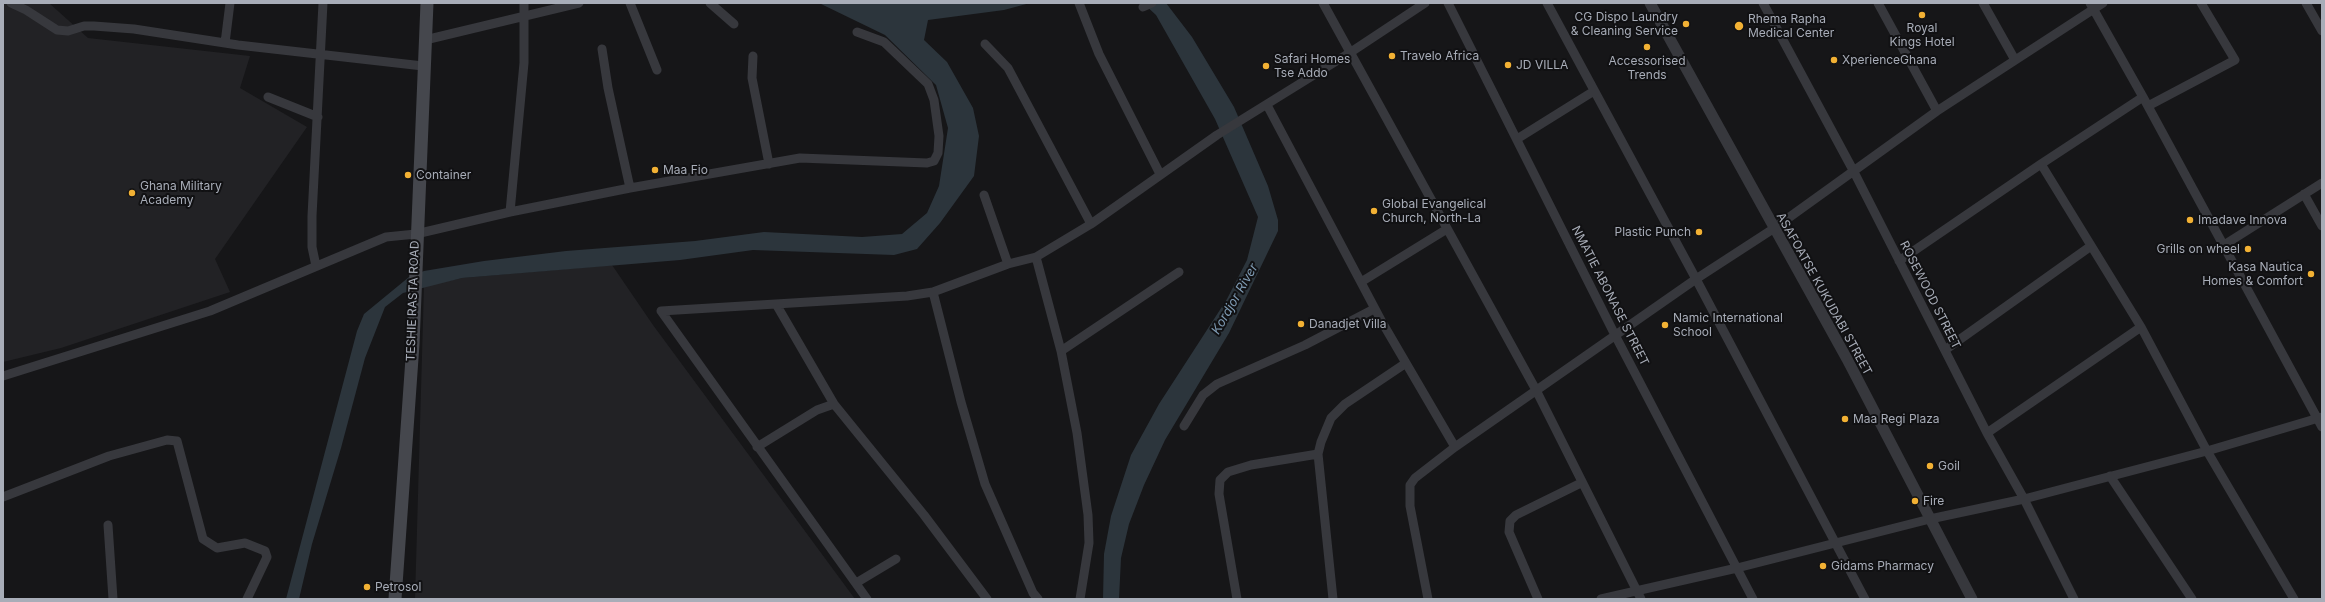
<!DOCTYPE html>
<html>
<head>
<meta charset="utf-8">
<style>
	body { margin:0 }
	#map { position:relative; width:2325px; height:602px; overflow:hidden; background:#161618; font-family:Inter,sans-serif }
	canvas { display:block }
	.frame { position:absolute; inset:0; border:4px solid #a8adb8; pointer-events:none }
</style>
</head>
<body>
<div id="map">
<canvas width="2325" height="602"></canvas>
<div class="frame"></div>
</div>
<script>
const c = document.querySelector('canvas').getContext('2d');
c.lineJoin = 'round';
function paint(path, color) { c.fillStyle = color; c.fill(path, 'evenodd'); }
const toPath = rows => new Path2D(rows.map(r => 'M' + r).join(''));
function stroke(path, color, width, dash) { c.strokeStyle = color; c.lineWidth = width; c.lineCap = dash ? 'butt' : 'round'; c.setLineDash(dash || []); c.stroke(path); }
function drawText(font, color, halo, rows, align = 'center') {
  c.font = font + ' Inter,sans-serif'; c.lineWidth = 4; c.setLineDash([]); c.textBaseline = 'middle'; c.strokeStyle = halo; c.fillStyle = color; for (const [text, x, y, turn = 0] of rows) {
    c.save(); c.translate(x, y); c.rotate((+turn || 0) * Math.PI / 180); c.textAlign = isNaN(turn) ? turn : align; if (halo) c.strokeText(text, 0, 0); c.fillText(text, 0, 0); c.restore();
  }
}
paint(toPath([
	[3,3,49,3,88,38,250,56,240,88,307,127,215,259,230,292,61,348,3,362],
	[612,265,653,325,855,599,415,599,424,286,462,278]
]), '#222225');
paint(toPath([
	[819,3,1030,3,1004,10,928,20,924,40,947,62,973,108,979,136,974,176,940,223,917,249,894,255,753,250,680,260,462,278,403,293,385,307,365,358,341,448,312,544,299,599,286,599,357,331,364,314,409,277,424,271,484,261,566,251,695,241,764,232,862,237,902,234,927,213,939,186,948,128,936,85,885,35],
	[1143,3,1166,3,1192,37,1234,107,1268,186,1278,220,1278,231,1229,333,1165,440,1144,485,1129,524,1121,558,1119,599,1103,599,1104,554,1111,516,1131,455,1159,404,1227,299,1247,260,1258,217,1215,119,1156,15]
]), '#2c353c');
stroke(toPath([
	[11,3,26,10,57,30,68,31,84,26,94,26,134,29,238,45,423,66],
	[630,3,657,70],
	[710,3,734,24],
	[1079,3,1099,54,1160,174],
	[1323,3,1536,390,1641,599],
	[1448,3,1615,335,1753,599],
	[1547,3,1696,279,1865,599],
	[1763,3,1853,170,1987,433,2024,499,2074,599],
	[1878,3,1937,111],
	[1983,3,2015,60],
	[2090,3,2143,97,2322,427],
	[2306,3,2322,31],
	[1143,7,1152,3],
	[425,40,579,3],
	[225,43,230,3],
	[985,44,1008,68,1091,224],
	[602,49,608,88,630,188],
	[753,56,752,78,769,164],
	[268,97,318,117],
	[2143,97,2041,164,2141,327,2207,451,2294,599],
	[1267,105,1382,322,1455,447],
	[2148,106,2235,60,2201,3],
	[1517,139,1594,91],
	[2304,194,2322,226],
	[984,195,1008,264],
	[510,212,524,63,524,3],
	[2224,245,2322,183],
	[1036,257,1061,351,1077,433,1088,515,1089,543,1080,599],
	[1899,261,2041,164],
	[316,266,312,247,312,216,323,3],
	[1361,282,1447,229],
	[933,292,961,402,985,484,1033,593,1038,599],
	[776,304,834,404],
	[661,311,907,296,933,292,1008,264,1036,257,1091,224,1217,135,1351,52,1425,3],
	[661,311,867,599],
	[1945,350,2091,246],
	[1061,351,1179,272],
	[3,376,210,311,386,237,416,234,510,212,630,188,800,158,927,163,934,161,938,153,939,136,934,100,928,84,884,42,857,32],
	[1184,426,1203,395,1217,384,1305,345,1374,309],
	[1987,433,2141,327],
	[757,447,817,410,834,404,924,515,987,599],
	[2110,476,2192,599],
	[3,497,109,456,167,440,177,441,203,539,217,548,245,543,265,551,267,557,247,599],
	[108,525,113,599],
	[856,583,896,559],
	[1237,599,1219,494,1220,480,1228,472,1251,465,1318,454],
	[1333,599,1318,454,1321,442,1331,418,1345,404,1406,363],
	[1428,599,1410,506,1410,485,1415,478,1455,447,1696,279,1773,229,1937,111,2103,3],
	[1538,599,1509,532,1510,521,1516,515,1581,483],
	[1601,599,1737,568,1930,519,2024,499,2207,451,2322,417]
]), '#37383d', 9);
stroke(toPath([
	[1650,3,1847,359,1972,599]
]), '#37383d', 11);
stroke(toPath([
	[395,599,413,344,427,3]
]), '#45474d', 13);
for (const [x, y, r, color] of [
	[1922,15,4,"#f2b134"],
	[1686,24,4,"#f2b134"],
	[1739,26,5,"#f2b134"],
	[1647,47,4,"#f2b134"],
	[1392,56,4,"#f2b134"],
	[1834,60,4,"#f2b134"],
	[1508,65,4,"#f2b134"],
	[1266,66,4,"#f2b134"],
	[655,170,4,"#f2b134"],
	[408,175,4,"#f2b134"],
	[132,193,4,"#f2b134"],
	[1374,211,4,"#f2b134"],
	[2190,220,4,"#f2b134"],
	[1699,232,4,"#f2b134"],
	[2248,249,4,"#f2b134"],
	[2311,274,4,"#f2b134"],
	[1301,324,4,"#f2b134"],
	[1665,325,4,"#f2b134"],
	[1845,419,4,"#f2b134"],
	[1930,466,4,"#f2b134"],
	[1915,501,4,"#f2b134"],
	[1823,566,4,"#f2b134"],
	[367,587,4,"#f2b134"]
]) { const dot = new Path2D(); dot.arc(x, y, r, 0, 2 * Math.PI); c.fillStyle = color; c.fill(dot); stroke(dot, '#111113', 1.5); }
drawText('12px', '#a8adb8', '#111113', [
	["CG Dispo Laundry",1678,17,"right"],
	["& Cleaning Service",1678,31,"right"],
	["Rhema Rapha",1748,19],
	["Medical Center",1748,33],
	["Royal",1922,28,"center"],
	["Kings Hotel",1922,42,"center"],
	["Travelo Africa",1400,56],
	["Safari Homes",1274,59],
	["Tse Addo",1274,73],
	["XperienceGhana",1842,60],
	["Accessorised",1647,61,"center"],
	["Trends",1647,75,"center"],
	["JD VILLA",1516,65],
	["Maa Fio",663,170],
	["Container",416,175],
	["Ghana Military",140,186],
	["Academy",140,200],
	["Global Evangelical",1382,204],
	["Church, North-La",1382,218],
	["Imadave Innova",2198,220],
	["Plastic Punch",1691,232,"right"],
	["Grills on wheel",2240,249,"right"],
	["Kasa Nautica",2303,267,"right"],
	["Homes & Comfort",2303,281,"right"],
	["Namic International",1673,318],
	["School",1673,332],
	["Danadjet Villa",1309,324],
	["Maa Regi Plaza",1853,419],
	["Goil",1938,466],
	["Fire",1923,501],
	["Gidams Pharmacy",1831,566],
	["Petrosol",375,587]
], 'left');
drawText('12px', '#a8adb8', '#111113', [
	["ASAFOATSE KUKUDABI STREET",1824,294,61],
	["ROSEWOOD STREET",1930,295,63],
	["NMATIE ABONASE STREET",1610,296,63],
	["TESHIE RASTA ROAD",413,301,-88]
]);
drawText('italic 13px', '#7f9bb3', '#111113', [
	["Kordjor River",1235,299,-60]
]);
</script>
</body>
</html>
